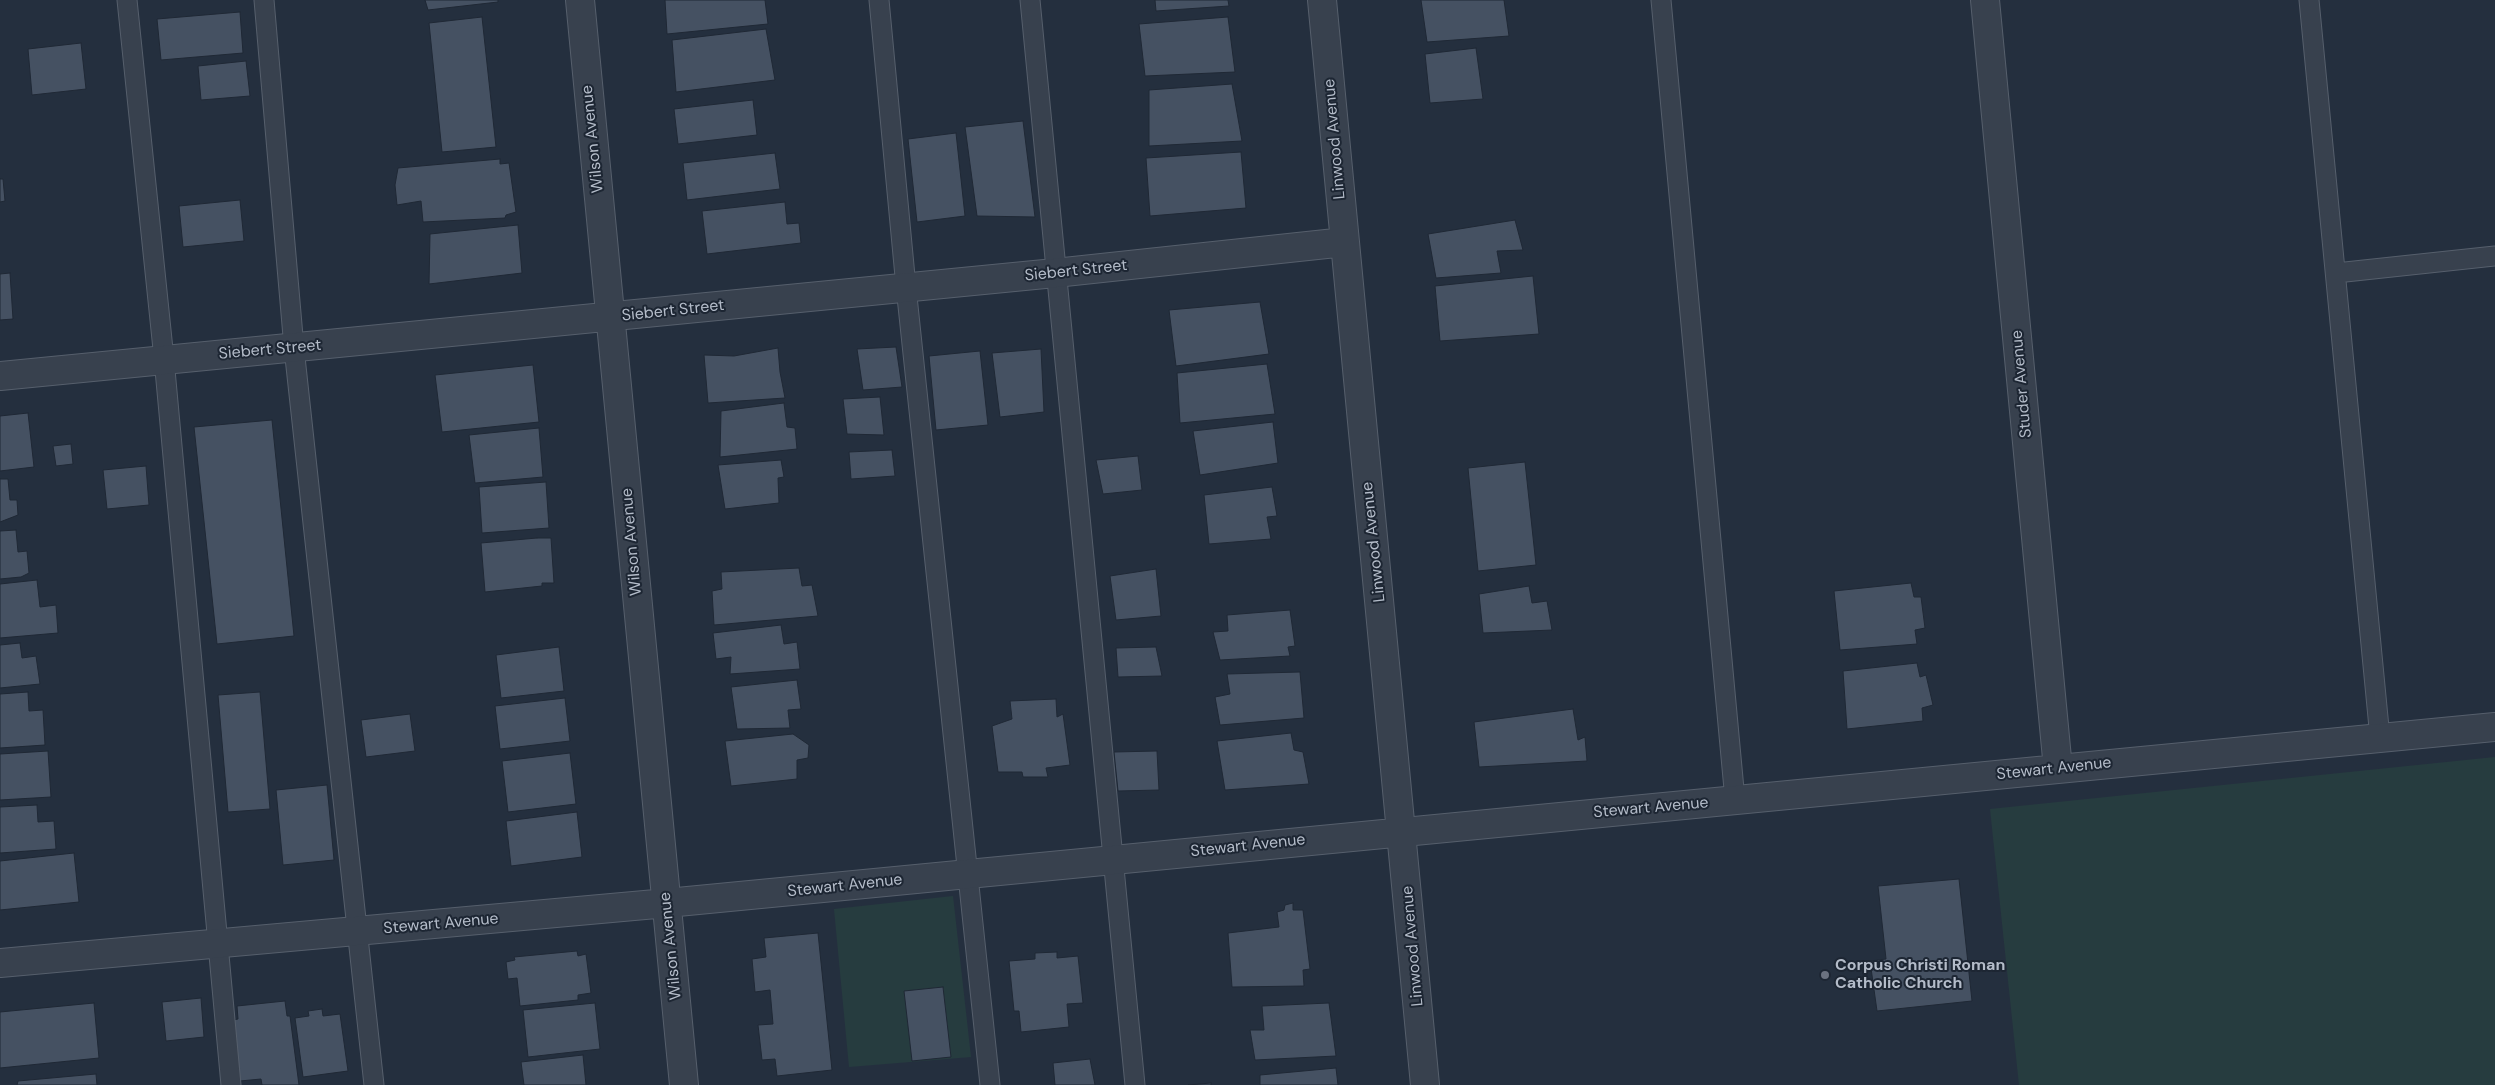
<!DOCTYPE html>
<html>
<head>
<meta charset="utf-8">
<style>
	body { margin:0 }
	canvas { display:block; background:#242f3e }
</style>
</head>
<body>
<canvas width="2495" height="1085"></canvas>
<script>
const c = document.querySelector('canvas').getContext('2d');
c.lineJoin = 'round';
function paint(path, color) { c.fillStyle = color; c.fill(path, 'evenodd'); }
const toPath = rows => new Path2D(rows.map(r => 'M' + r).join(''));
function stroke(path, color, width, dash) { c.strokeStyle = color; c.lineWidth = width; c.lineCap = dash ? 'butt' : 'round'; c.setLineDash(dash || []); c.stroke(path); }
function drawText(font, color, halo, rows, align = 'center') {
  c.font = font + ' "DM Sans",sans-serif'; c.lineWidth = 4; c.setLineDash([]); c.textBaseline = 'middle'; c.strokeStyle = halo; c.fillStyle = color; for (const [text, x, y, turn = 0] of rows) {
    c.save(); c.translate(x, y); c.rotate((+turn || 0) * Math.PI / 180); c.textAlign = isNaN(turn) ? turn : align; if (halo) c.strokeText(text, 0, 0); c.fillText(text, 0, 0); c.restore();
  }
}
paint(toPath([
	[2495,757,2495,1085,2019,1085,1990,809],
	[953,896,971,1057,849,1067,834,909]
]), '#263c3f');
const building = toPath([
	[425,0,498,0,498,2,428,10,425,0],
	[665,0,765,0,768,24,667,34,665,0],
	[1155,0,1228,0,1229,6,1156,11,1155,0],
	[1421,0,1504,0,1509,36,1427,42,1421,0],
	[240,12,243,53,161,60,157,19,240,12],
	[482,17,496,147,442,152,429,23,482,17],
	[1228,17,1235,72,1145,76,1139,24,1228,17],
	[766,29,775,80,676,92,672,40,766,29],
	[81,43,86,89,32,95,28,49,81,43],
	[1476,48,1483,99,1430,103,1425,54,1476,48],
	[246,61,250,96,201,100,198,66,246,61],
	[1232,84,1242,141,1149,146,1149,90,1232,84],
	[753,100,757,135,678,144,674,109,753,100],
	[1023,121,1035,217,977,216,965,127,1023,121],
	[956,133,965,216,917,222,908,139,956,133],
	[1241,152,1246,208,1150,216,1146,158,1241,152],
	[775,153,780,189,687,200,683,163,775,153],
	[500,159,500,164,509,163,516,212,506,215,505,218,423,222,421,201,397,205,395,185,398,168,500,159],
	[0,179,3,179,5,201,0,202,0,179],
	[240,200,244,241,183,247,179,206,240,200],
	[785,202,787,224,799,223,801,243,707,254,702,211,785,202],
	[1515,220,1523,250,1497,251,1501,273,1436,278,1428,234,1515,220],
	[518,225,522,273,429,284,430,234,518,225],
	[10,273,13,319,0,320,0,274,10,273],
	[1533,276,1539,334,1440,341,1435,286,1533,276],
	[1260,302,1269,354,1176,366,1169,310,1260,302],
	[896,347,902,387,863,390,857,349,896,347],
	[778,348,780,372,785,398,708,403,704,355,734,356,778,348],
	[1041,349,1044,412,1000,417,992,353,1041,349],
	[980,351,988,425,936,430,929,356,980,351],
	[1267,364,1275,414,1180,423,1177,373,1267,364],
	[533,365,539,422,442,432,435,375,533,365],
	[880,397,884,435,847,434,843,399,880,397],
	[784,403,787,427,795,428,797,449,720,457,721,411,784,403],
	[28,413,34,467,0,471,0,416,28,413],
	[272,420,294,636,217,644,194,427,272,420],
	[1273,422,1278,463,1200,475,1193,431,1273,422],
	[539,428,543,477,475,483,469,435,539,428],
	[71,444,73,464,56,466,53,446,71,444],
	[892,450,895,476,851,479,849,452,892,450],
	[1138,456,1142,490,1103,494,1096,460,1138,456],
	[781,460,784,477,778,478,779,503,725,509,718,465,781,460],
	[1525,462,1536,565,1478,571,1468,468,1525,462],
	[146,466,149,505,107,509,103,470,146,466],
	[0,479,8,479,10,500,17,500,18,515,0,522,0,479],
	[546,482,549,528,482,533,479,487,546,482],
	[1272,487,1277,516,1267,517,1271,539,1209,544,1204,495,1272,487],
	[16,530,18,552,27,551,29,573,21,577,0,579,0,531,16,530],
	[537,538,551,538,554,583,542,583,542,586,485,592,481,543,537,538],
	[799,568,802,586,812,585,818,616,714,625,712,591,722,589,721,572,799,568],
	[1156,569,1161,616,1116,620,1110,576,1156,569],
	[37,580,40,607,56,605,58,633,0,638,0,584,37,580],
	[1911,583,1914,597,1921,597,1925,628,1915,630,1917,644,1840,650,1834,591,1911,583],
	[1529,586,1532,603,1547,601,1552,630,1483,633,1479,594,1529,586],
	[1290,610,1295,646,1288,647,1290,656,1220,660,1213,632,1228,631,1227,615,1290,610],
	[781,625,784,644,797,642,800,669,730,674,731,657,716,659,713,633,781,625],
	[20,643,22,658,36,656,40,684,0,688,0,645,20,643],
	[559,647,564,691,501,698,496,655,559,647],
	[1156,647,1162,676,1118,677,1116,648,1156,647],
	[1917,663,1920,677,1926,675,1933,705,1922,708,1923,721,1847,729,1843,671,1917,663],
	[1300,672,1304,718,1220,725,1215,697,1230,694,1227,674,1300,672],
	[797,680,801,709,788,710,790,728,737,729,731,687,797,680],
	[28,692,29,711,43,710,45,745,0,748,0,694,28,692],
	[260,692,270,809,228,812,218,695,260,692],
	[565,698,570,741,500,749,495,706,565,698],
	[1056,699,1057,717,1063,714,1070,765,1046,768,1048,777,1023,777,1022,772,998,772,992,726,1012,719,1010,701,1056,699],
	[1573,709,1578,740,1585,737,1587,761,1479,767,1474,722,1573,709],
	[410,714,415,751,366,757,361,720,410,714],
	[1291,733,1294,750,1303,752,1309,784,1225,790,1217,741,1291,733],
	[793,734,809,745,808,758,797,760,797,779,731,786,725,741,793,734],
	[48,751,51,797,0,800,0,754,48,751],
	[1157,751,1159,790,1118,791,1114,752,1157,751],
	[570,753,576,804,508,812,502,761,570,753],
	[327,785,334,860,283,865,276,790,327,785],
	[37,805,38,822,54,821,56,849,0,853,0,807,37,805],
	[577,812,582,857,511,866,506,821,577,812],
	[74,853,79,902,0,910,0,861,74,853],
	[1959,879,1972,1001,1877,1011,1870,961,1886,959,1878,886,1959,879],
	[1293,903,1293,910,1303,910,1310,969,1303,970,1304,986,1232,987,1228,933,1279,927,1277,912,1284,910,1285,905,1293,903],
	[818,933,832,1070,777,1076,775,1059,762,1060,758,1025,773,1024,770,990,755,992,752,959,766,957,764,938,818,933],
	[577,951,578,956,586,954,591,993,578,995,578,1000,520,1006,517,978,508,979,506,962,515,960,514,957,577,951],
	[1057,952,1057,958,1078,956,1083,1003,1067,1004,1069,1027,1021,1032,1019,1011,1014,1011,1009,961,1035,959,1035,953,1057,952],
	[943,987,951,1057,912,1061,904,991,943,987],
	[201,998,204,1037,166,1041,162,1002,201,998],
	[285,1001,287,1016,290,1016,299,1085,262,1085,261,1079,240,1081,233,1020,238,1019,237,1006,285,1001],
	[94,1003,99,1058,0,1068,0,1012,94,1003],
	[595,1003,600,1049,528,1057,523,1010,595,1003],
	[1329,1003,1336,1056,1255,1060,1250,1030,1264,1030,1262,1006,1329,1003],
	[322,1009,323,1016,340,1014,348,1071,303,1077,295,1018,309,1016,308,1011,322,1009],
	[583,1055,586,1085,524,1085,521,1062,583,1055],
	[1090,1059,1095,1085,1055,1085,1053,1063,1090,1059],
	[1336,1068,1338,1085,1260,1085,1260,1075,1336,1068],
	[96,1074,97,1085,17,1085,18,1081,96,1074],
	[1211,1083,1211,1085,1188,1085,1211,1083]
]);
paint(building, '#455162');
stroke(building, '#1f2835', 1);
const service = toPath([
	[127,0,164,359,231,1085],
	[264,0,294,348,374,1085],
	[879,0,906,287,990,1085],
	[1030,0,1135,1085],
	[1661,0,1735,800],
	[2309,0,2380,738],
	[2336,273,2495,256]
]);
const minor = toPath([
	[580,0,684,1085],
	[1322,0,1425,1085],
	[1985,0,2058,769],
	[0,376,1055,273,1345,242],
	[0,963,667,903,2495,727]
]);
stroke(service, '#565f6c', 21);
stroke(minor, '#565f6c', 30);
stroke(service, '#38414e', 19);
stroke(minor, '#38414e', 28);
for (const [x, y, r, color] of [
	[1825,975,5,"#6b7280"]
]) { const dot = new Path2D(); dot.arc(x, y, r, 0, 2 * Math.PI); c.fillStyle = color; c.fill(dot); stroke(dot, '#1d2633', 2); }
drawText('16px', '#b4bcc9', '#1d2633', [
	["Wilson Avenue",593,139,-96],
	["Linwood Avenue",1335,139,-95],
	["Siebert Street",1076,271,-6],
	["Siebert Street",673,311,-6],
	["Siebert Street",270,350,-5],
	["Studer Avenue",2022,384,-95],
	["Wilson Avenue",632,542,-95],
	["Linwood Avenue",1374,542,-96],
	["Stewart Avenue",2054,769,-6],
	["Stewart Avenue",1651,808,-5],
	["Stewart Avenue",1248,846,-6],
	["Stewart Avenue",845,886,-6],
	["Stewart Avenue",441,924,-5],
	["Wilson Avenue",671,946,-96],
	["Linwood Avenue",1413,946,-95]
]);
drawText('bold 16px', '#b4bcc9', '#1d2633', [
	["Corpus Christi Roman",1835,966],
	["Catholic Church",1835,984]
], 'left');
</script>
</body>
</html>
